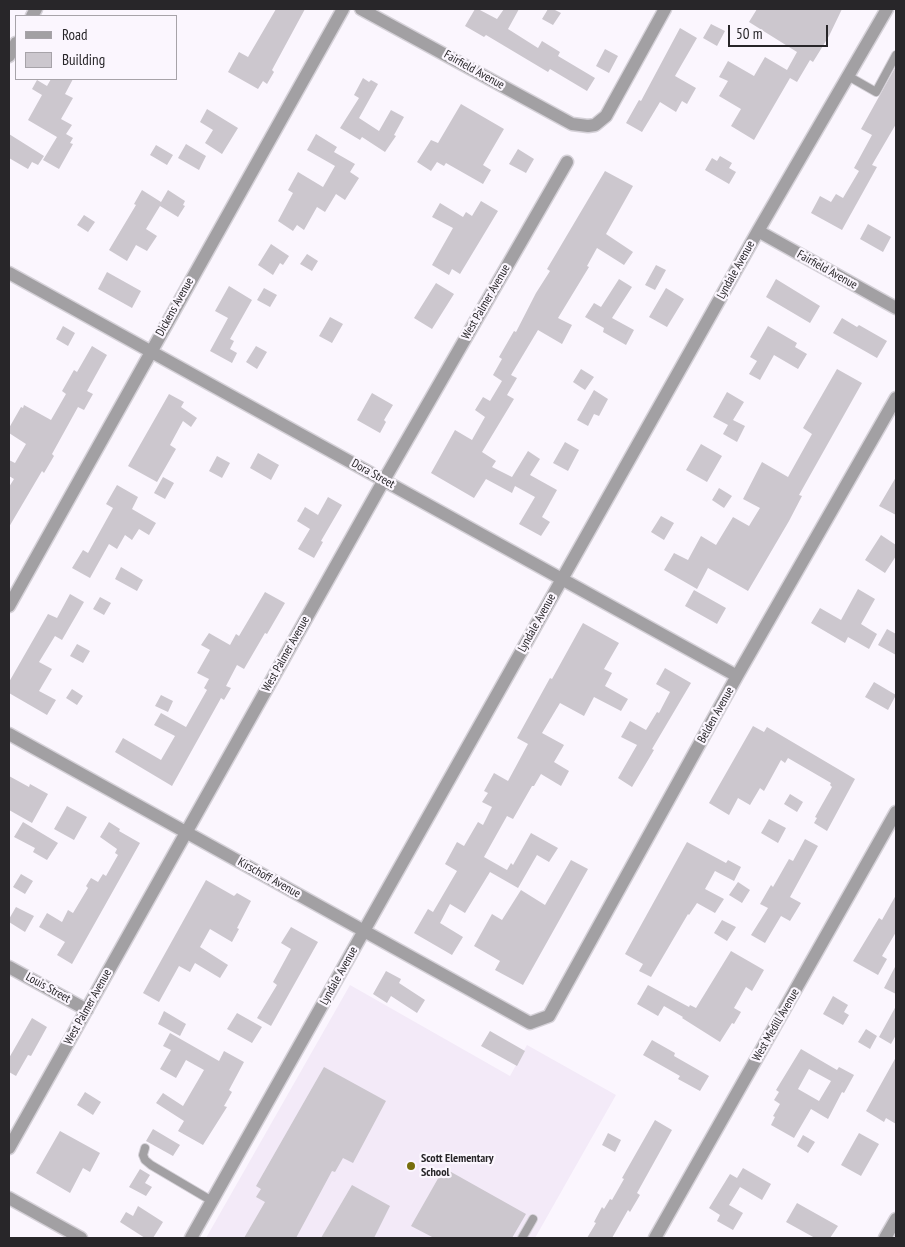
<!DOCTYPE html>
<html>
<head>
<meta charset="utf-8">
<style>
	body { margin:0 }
	#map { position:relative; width:905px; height:1247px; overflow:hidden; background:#fbf6fe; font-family:"PT Sans Narrow",sans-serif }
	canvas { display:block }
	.frame { position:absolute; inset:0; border:10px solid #282629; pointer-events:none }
	.legend { position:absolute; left:15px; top:15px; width:162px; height:65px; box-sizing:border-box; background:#fbf6fe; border:1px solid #a7a3a9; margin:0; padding:6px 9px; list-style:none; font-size:15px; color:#282629 }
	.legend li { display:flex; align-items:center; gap:10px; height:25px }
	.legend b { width:25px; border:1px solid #a7a3a9 }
	.scale { position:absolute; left:728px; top:25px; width:100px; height:22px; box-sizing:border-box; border:2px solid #282629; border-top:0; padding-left:6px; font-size:15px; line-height:18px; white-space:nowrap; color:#282629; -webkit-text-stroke:4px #fbf6fe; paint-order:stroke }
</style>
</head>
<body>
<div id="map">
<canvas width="905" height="1247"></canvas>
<div class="frame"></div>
<ul class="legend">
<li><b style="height:6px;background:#a2a0a3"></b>Road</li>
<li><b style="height:14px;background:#ccc7ce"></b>Building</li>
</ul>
<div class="scale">50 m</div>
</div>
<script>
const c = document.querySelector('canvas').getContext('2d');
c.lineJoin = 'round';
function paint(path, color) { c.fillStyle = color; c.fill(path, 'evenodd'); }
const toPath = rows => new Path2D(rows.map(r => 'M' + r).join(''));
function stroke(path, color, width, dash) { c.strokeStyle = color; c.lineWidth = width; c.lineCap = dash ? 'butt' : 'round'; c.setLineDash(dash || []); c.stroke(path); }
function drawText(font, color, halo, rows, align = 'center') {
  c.font = font + ' "PT Sans Narrow",sans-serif'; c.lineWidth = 4.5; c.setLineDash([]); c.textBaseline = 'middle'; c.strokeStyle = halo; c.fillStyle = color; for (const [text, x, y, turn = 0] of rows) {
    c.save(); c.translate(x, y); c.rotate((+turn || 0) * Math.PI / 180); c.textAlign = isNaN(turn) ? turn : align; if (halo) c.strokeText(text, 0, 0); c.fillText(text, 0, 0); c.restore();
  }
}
paint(toPath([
	[350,985,510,1076,527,1045,616,1095,535,1238,206,1238]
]), '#f3eaf8');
paint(toPath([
	[276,9,305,9,272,70,274,72,267,84,263,81,258,89,228,72,239,52,248,57],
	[475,9,478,9,497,19,504,9,519,9,508,29,538,48,542,41,560,52,558,56,595,78,587,91,550,69,548,72,486,35,484,37,465,26],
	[548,9,553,9,561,13,553,25,542,19],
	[757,9,842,9,829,36,813,62,810,60,797,82,790,78,754,140,731,126,741,109,719,96,728,81,719,77,728,61,754,76,765,57,787,70,797,52,749,22],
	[711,24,725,31,717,46,703,38],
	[680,28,697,38,675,76,696,88,687,104,682,101,676,112,660,102,642,132,626,123,639,100,641,101],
	[605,49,618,56,609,73,596,66],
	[896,66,896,124,872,165,877,167,842,230,811,213,820,196,831,202,836,194,843,198,859,171,854,168,872,135,861,129],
	[363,78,369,82,371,80,378,84,359,118,379,131,391,110,404,117,394,135,396,136,385,152,362,137,360,140,340,128,359,98,354,95],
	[51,79,73,79,65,94,73,98,61,119,72,125,66,134,73,138,70,143,73,144,59,169,43,160,57,137,28,120,42,95,32,89,37,80,47,86],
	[461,104,504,129,483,165,491,170,483,184,446,163,444,166,437,162,431,171,417,162,431,140,438,143],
	[207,109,238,128,222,154,205,143,213,130,200,122],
	[9,134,44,156,38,165,32,162,28,169,9,158],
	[316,134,337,147,334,152,355,164,350,172,359,178,345,200,336,194,325,212,317,207,304,230,297,225,293,231,278,221,293,193,288,190,298,172,323,187,335,166,307,150],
	[186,144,206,156,199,170,178,158],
	[156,145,173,155,167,165,150,155],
	[518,149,534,159,526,173,509,164],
	[720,156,732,163,729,168,736,172,729,184,705,170,712,158,717,161],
	[605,171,633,186,606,234,633,252,624,265,597,248,587,266,589,267,558,318,572,325,562,344,538,330,511,375,517,378,507,395,514,399,482,452,496,461,492,467,512,477,528,451,540,459,530,475,557,490,542,517,550,522,541,536,519,524,535,497,515,486,512,493,486,479,474,498,431,473,455,430,472,440,485,417,475,410,483,397,490,401,502,381,493,375,502,359,499,357,514,331,516,332,536,293,550,271,547,269],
	[142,190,161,202,168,190,185,201,183,205,185,206,178,217,160,206,146,229,157,236,147,251,136,245,127,261,109,250,136,205,134,204],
	[481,201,498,211,460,274,452,269,449,275,432,265,453,228,432,217,440,203,463,217,466,212,472,216],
	[84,215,95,222,88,232,77,225],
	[868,224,891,237,883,252,860,239],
	[271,244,289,256,283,265,280,263,273,275,258,265],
	[307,254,318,261,312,271,300,264],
	[656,265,666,270,655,290,645,285],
	[107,272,141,291,132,308,98,289],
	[619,279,632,287,612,318,634,330,626,345,603,332,604,328,585,317,594,303,601,307],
	[776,279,820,306,810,323,766,297],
	[436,283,454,294,432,329,414,318],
	[229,286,252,300,230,339,234,341,230,349,237,353,232,363,210,351,228,318,215,311],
	[264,288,277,295,270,307,257,300],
	[666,288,684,299,667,327,649,317],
	[330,317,343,324,332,343,319,336],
	[842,318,857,327,859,325,887,341,877,358,833,333],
	[63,326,75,333,68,346,56,339],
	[768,326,797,343,795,347,807,354,798,369,774,355,760,380,749,374,757,361,750,357],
	[92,346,107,355,87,391,93,394,84,410,78,407,52,454,54,456,44,473,42,471,9,527,9,487,14,479,9,476,9,460,15,463,26,444,9,433,9,428,21,407,23,408,24,405,51,420,66,394,62,391,74,370,77,372],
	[256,346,267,352,257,369,246,362],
	[581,369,594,377,585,390,573,382],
	[837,369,862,383,799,495,802,496,789,521,748,591,708,568,697,589,664,570,674,553,688,560,701,536,716,545,733,517,749,526,760,508,743,499,762,462,788,477,812,434,803,428],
	[594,390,608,399,599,416,594,414,588,426,577,420],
	[727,392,744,402,733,420,745,426,737,442,723,434,728,425,713,417],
	[372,393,393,405,384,420,386,422,380,433,357,420],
	[169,394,184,402,181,407,197,418,191,427,183,421,170,445,176,449,157,482,128,466],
	[565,442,579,450,568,471,553,463],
	[701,444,722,456,707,482,686,470],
	[258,453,279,465,271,480,250,468],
	[217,456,230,463,222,478,209,471],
	[163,477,174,483,165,499,154,493],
	[896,477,896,515,879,506],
	[117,485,138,497,132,509,156,523,149,535,139,529,132,540,125,535,117,549,109,544,90,578,72,568,83,550,88,553,113,508,106,504],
	[719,488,732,496,724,508,712,500],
	[328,497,342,505,321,541,323,542,314,558,298,549,310,529,297,521,305,507,318,515],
	[661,516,674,523,664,540,651,532],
	[881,535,896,545,896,556,885,573,865,560],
	[121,567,143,580,137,591,115,579],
	[858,589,875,599,861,624,877,634,869,649,848,637,845,643,811,623,820,608,841,620],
	[694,590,726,608,717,624,685,606],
	[265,592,285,603,267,634,265,633,244,669,237,665,226,686,231,688,224,700,221,698,172,786,115,752,123,738,161,760,175,736,154,725,161,713,186,727,207,690,204,688,209,679,197,673,210,650,201,645,209,633,230,645,236,634,239,636],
	[70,594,84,602,62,640,55,636,39,662,52,669,39,691,56,700,47,715,9,693,9,682,48,614,57,618],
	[100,597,111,603,104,615,93,609],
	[583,623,619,643,604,669,612,673,605,686,628,699,621,711,594,697,584,716,560,703,542,733,564,745,554,762,569,771,561,786,541,774,534,786,532,786,513,819,507,816,484,857,507,870,511,863,513,865,531,833,558,848,549,862,537,855,518,888,490,872,465,913,450,904,440,923,463,937,452,955,414,933,428,909,433,912,457,871,445,864,457,842,464,846,478,822,483,825,492,807,482,802,488,793,484,791,494,773,508,781,528,744,517,738,550,678,552,679],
	[887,629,896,634,896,655,878,645],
	[77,644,90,651,83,663,70,656],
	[665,668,691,683,652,749,654,750,632,787,618,778,637,745,621,737,630,721,646,730,657,712,659,713,670,692,656,684],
	[874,682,896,695,888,710,865,697],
	[72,689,83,696,77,705,66,698],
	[161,695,173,701,168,712,155,706],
	[753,726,764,732,767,727,855,779,827,831,814,823,817,818,815,817,832,787,830,785,831,783,788,758,785,763,781,760,764,791,760,788,750,805,738,798,729,815,709,803],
	[9,776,29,787,30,784,48,794,32,823,9,810],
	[790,794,803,802,797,812,784,804],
	[67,806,87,817,74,840,54,829],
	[769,819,786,828,778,843,761,833],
	[23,822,58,843,47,860,33,852,35,848,14,837],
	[109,822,120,829,119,831,140,843,72,964,57,955,65,942,39,927,47,913,62,922,68,910,73,913,88,888,86,886,91,878,98,882,103,874,106,876,118,855,115,853,117,849,100,837],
	[805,839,818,846,790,897,801,903,790,921,781,916,765,943,751,935,768,908,760,904,771,885,773,887,789,859,793,861],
	[687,842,726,863,728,860,741,867,734,881,715,871,705,889,724,899,715,913,697,903,689,915,688,914,651,977,639,971,643,964,625,954],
	[571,860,588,869,523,985,495,970,500,961,474,946,492,914,502,920,521,890,545,905],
	[21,874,33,881,25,894,13,887],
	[206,880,234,896,237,893,251,901,237,928,239,929,232,942,210,929,200,947,228,965,220,978,195,963,190,972,179,966,159,1002,143,993],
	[738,882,750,890,742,903,729,895],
	[896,895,896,932,882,956,887,959,878,975,853,961,879,918,882,920],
	[16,907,34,916,25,932,9,922,9,919],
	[722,920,736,927,727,941,714,933],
	[291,927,318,942,271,1026,257,1018,277,985,273,982,291,949,281,943],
	[731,951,764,970,752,991,746,987,734,1008,741,1012,734,1024,732,1023,720,1042,682,1018,683,1017,664,1006,658,1016,637,1004,648,985,689,1007,690,1005,696,1008],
	[896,965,896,994,884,988],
	[386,971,401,979,399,983,425,1000,417,1013,391,996,387,1003,373,994],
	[833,996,848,1005,844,1012,849,1015,843,1025,823,1014],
	[896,1006,896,1035,891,1044,879,1037],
	[164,1011,186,1024,180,1036,158,1024],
	[237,1013,262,1027,252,1043,227,1029],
	[32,1018,47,1027,31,1056,28,1055,16,1076,9,1072,9,1058],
	[866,1029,877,1036,870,1049,858,1042],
	[490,1031,525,1051,517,1066,481,1046],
	[170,1033,219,1061,224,1051,244,1062,229,1090,232,1092,224,1106,227,1107,203,1145,178,1131,184,1121,156,1103,163,1093,183,1106,204,1070,186,1060,176,1078,160,1069,171,1050,163,1046],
	[652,1040,675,1053,674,1056,709,1076,700,1091,678,1079,680,1076,643,1055],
	[801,1049,837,1070,839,1067,854,1075,844,1093,842,1092,828,1119,811,1109,794,1138,771,1125,775,1117,773,1116,780,1104,774,1100,779,1092,776,1090],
	[809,1069,831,1081,819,1101,798,1089],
	[896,1057,896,1124,886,1118,884,1122,866,1111],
	[324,1067,386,1101,353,1163,343,1158,335,1172,332,1171,296,1238,244,1238,265,1202,256,1197,261,1189,256,1186],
	[85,1092,101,1102,93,1115,77,1105],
	[655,1120,672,1130,637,1193,640,1195,630,1212,628,1210,612,1238,587,1238,596,1223,594,1222,602,1207,604,1209,610,1199,612,1200,624,1179,622,1178],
	[153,1129,180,1145,173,1156,146,1141],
	[60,1131,100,1153,90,1172,83,1168,70,1193,36,1173],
	[608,1133,621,1140,615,1152,602,1145],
	[859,1133,879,1144,861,1176,841,1165],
	[803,1135,815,1142,808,1153,797,1146],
	[444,1168,526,1214,512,1238,434,1238,411,1226],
	[743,1168,771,1184,762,1200,740,1187,729,1205,743,1213,733,1230,717,1221,720,1215,709,1208,730,1174,737,1178],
	[140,1169,150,1175,145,1183,152,1187,146,1196,129,1187],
	[352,1185,390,1206,374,1238,321,1238],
	[797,1203,838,1226,830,1238,815,1238,786,1222],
	[138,1206,163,1222,153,1238,145,1238,120,1222,126,1212,133,1216]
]), '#ccc7ce');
const service = toPath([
	[848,76,876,92,896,55],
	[145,1148,143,1155,145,1160,151,1165,212,1201],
	[522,1238,533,1219]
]);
const minor = toPath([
	[361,9,572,124,588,126,595,125,606,116,665,9],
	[32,16,36,9],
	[9,56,16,43],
	[758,231,896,308],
	[9,273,737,676],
	[9,606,343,9],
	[9,734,530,1023,549,1016,737,676,896,398],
	[9,967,87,1010],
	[9,1148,384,480,567,162],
	[9,1198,81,1238],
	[191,1238,758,231,887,9],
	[655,1238,896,812]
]);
const tertiary = toPath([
	[885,1238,896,1219]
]);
stroke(service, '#d5d1d8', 10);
stroke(minor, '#d5d1d8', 15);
stroke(tertiary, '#d5d1d8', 15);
stroke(service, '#a2a0a3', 8);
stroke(minor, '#a2a0a3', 12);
stroke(tertiary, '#a2a0a3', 12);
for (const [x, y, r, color] of [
	[411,1166,5,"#776e0c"]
]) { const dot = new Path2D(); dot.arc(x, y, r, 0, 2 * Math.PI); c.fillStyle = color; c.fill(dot); stroke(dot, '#fbf6fe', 2); }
drawText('12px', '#282629', '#fbf6fe', [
	["Fairfield Avenue",474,70,29],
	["Lyndale Avenue",736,270,-61],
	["Fairfield Avenue",827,270,29],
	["West Palmer Avenue",486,302,-60],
	["Dickens Avenue",175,307,-61],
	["Dora Street",373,474,29],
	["Lyndale Avenue",537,623,-61],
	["West Palmer Avenue",286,654,-61],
	["Belden Avenue",716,715,-61],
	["Kirschoff Avenue",269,878,29],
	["Lyndale Avenue",339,976,-61],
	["Louis Street",48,988,29],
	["West Palmer Avenue",88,1007,-61],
	["West Medill Avenue",776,1025,-60]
]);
drawText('bold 12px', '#282629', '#fbf6fe', [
	["Scott Elementary",421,1159],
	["School",421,1173]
], 'left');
</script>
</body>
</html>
